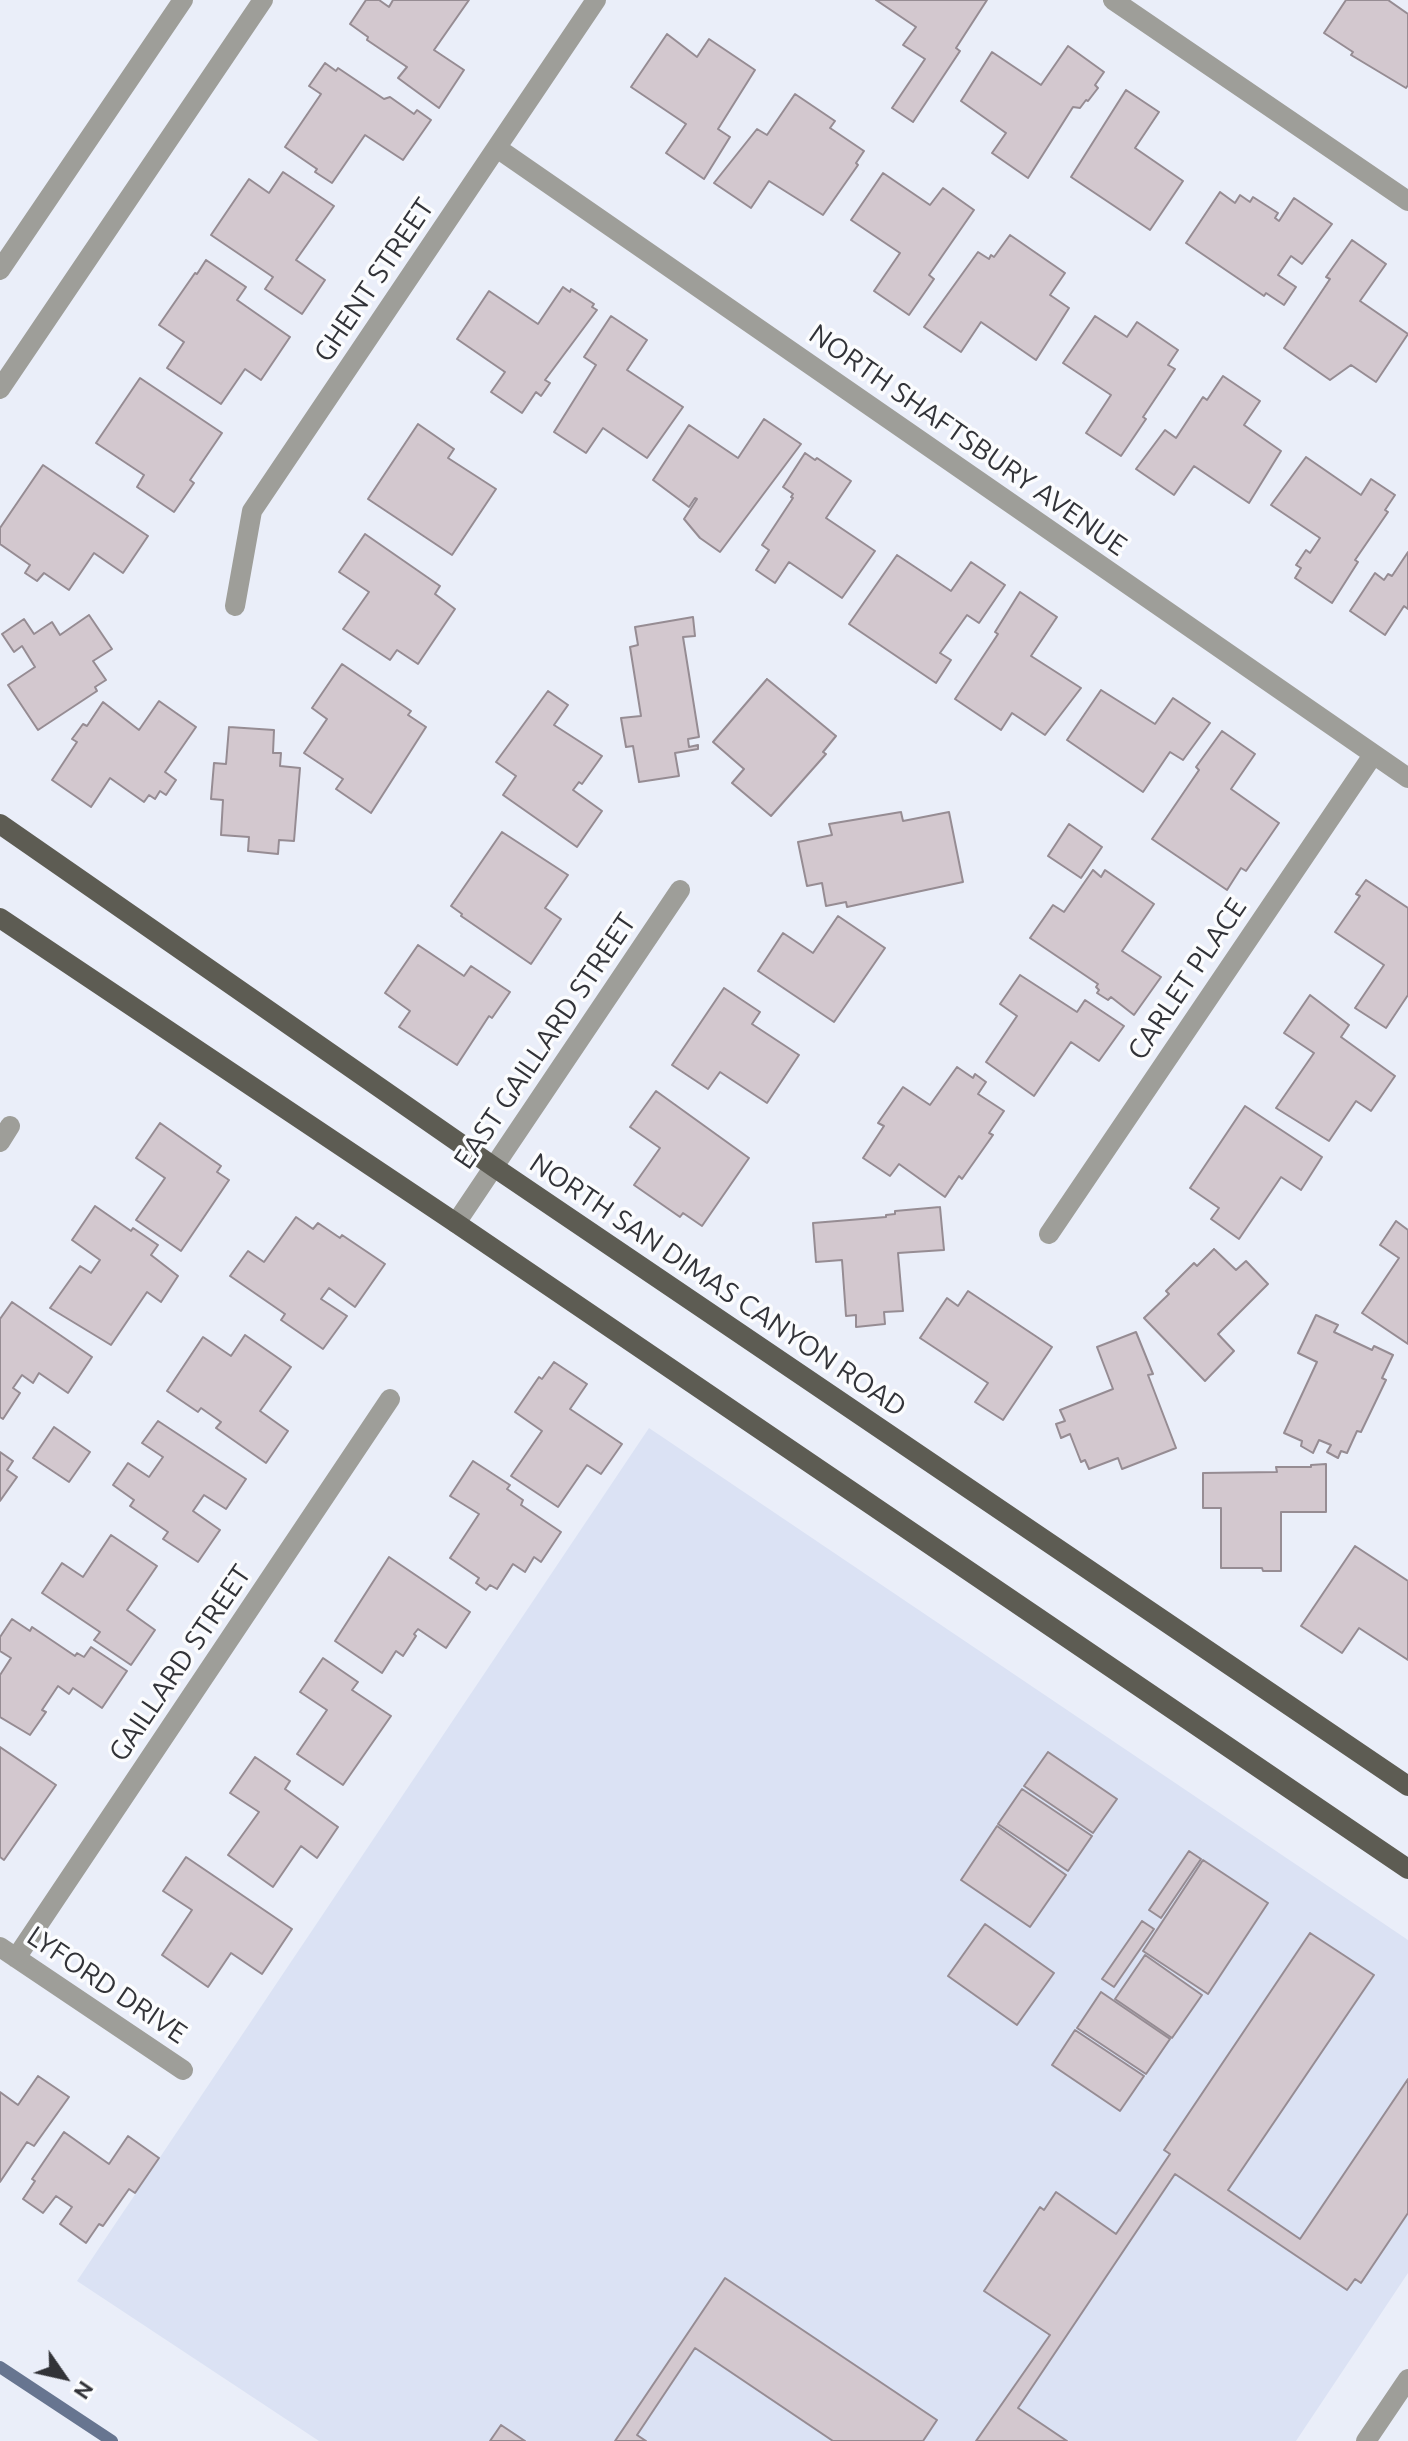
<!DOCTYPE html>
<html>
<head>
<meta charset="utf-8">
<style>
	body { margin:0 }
	#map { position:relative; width:1408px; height:2441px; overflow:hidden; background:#eaeef9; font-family:Ubuntu,sans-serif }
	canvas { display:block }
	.north { position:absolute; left:24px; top:2337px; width:80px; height:80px; -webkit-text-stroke:6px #fbfcfe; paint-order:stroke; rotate:124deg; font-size:22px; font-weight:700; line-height:32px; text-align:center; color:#323338 }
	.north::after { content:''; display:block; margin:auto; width:28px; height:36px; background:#323338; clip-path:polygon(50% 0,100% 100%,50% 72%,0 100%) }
</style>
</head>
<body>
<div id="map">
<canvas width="1408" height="2441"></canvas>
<div class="north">N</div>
</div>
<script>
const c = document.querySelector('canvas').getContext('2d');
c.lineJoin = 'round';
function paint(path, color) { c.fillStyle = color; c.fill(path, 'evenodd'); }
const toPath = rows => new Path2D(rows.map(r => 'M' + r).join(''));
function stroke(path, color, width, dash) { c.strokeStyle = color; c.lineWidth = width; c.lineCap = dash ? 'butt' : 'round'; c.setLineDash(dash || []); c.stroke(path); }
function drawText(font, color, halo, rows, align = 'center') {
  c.font = font + ' Ubuntu,sans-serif'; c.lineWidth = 7; c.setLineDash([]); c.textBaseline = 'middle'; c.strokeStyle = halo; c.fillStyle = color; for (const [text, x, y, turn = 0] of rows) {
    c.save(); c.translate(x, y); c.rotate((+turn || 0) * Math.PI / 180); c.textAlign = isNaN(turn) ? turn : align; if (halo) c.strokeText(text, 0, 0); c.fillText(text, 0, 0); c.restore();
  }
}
paint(toPath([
	[649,1428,1408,1940,1408,2273,1296,2441,319,2441,77,2281]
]), '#dbe2f4');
stroke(toPath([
	[0,2367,112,2441]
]), '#677590', 12);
const building = toPath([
	[366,0,379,0,389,7,393,0,469,0,434,50,464,70,439,108,398,78,407,67,367,40,368,37,350,24,366,0],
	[876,0,987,0,956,48,960,51,913,122,892,108,925,59,903,45,916,27,876,0],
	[1346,0,1388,0,1408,14,1408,85,1406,88,1351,55,1353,52,1324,33,1346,0],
	[667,34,697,57,709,39,755,70,718,129,730,137,704,179,666,153,686,124,631,87,667,34],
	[1068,46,1104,72,1095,85,1098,88,1088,101,1086,100,1080,108,1073,107,1028,178,992,153,1006,133,961,101,992,52,1041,85,1068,46],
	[325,63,336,71,338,68,384,99,390,97,414,114,417,110,431,120,403,160,365,135,332,183,315,172,317,169,285,147,321,94,309,86,325,63],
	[1126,90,1159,112,1135,148,1183,181,1150,230,1071,177,1126,90],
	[795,94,835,121,830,128,864,151,856,163,858,165,823,215,769,181,751,208,714,183,757,129,767,135,795,94],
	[283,172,334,206,296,260,325,280,302,314,265,289,273,277,211,235,249,179,269,193,283,172],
	[883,173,930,205,943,188,974,210,929,275,934,279,909,315,874,291,900,253,851,220,883,173],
	[1220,192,1235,203,1240,195,1250,202,1253,197,1278,213,1275,218,1279,221,1294,198,1332,224,1302,264,1291,256,1278,275,1296,287,1284,305,1266,293,1264,296,1186,243,1220,192],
	[1010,235,1065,273,1050,295,1069,308,1036,360,981,322,961,352,924,327,978,252,989,259,991,255,994,257,1010,235],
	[1352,240,1386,264,1360,301,1408,334,1376,382,1351,365,1330,380,1284,348,1330,279,1326,277,1352,240],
	[206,260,246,287,237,300,290,337,261,380,245,369,221,404,167,368,184,342,159,325,195,273,197,274,206,260],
	[563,287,570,292,571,289,594,304,592,307,597,310,545,380,550,383,541,396,536,392,522,413,491,392,505,372,457,339,489,291,538,324,563,287],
	[611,316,647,340,627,370,683,407,647,458,603,428,586,453,554,432,596,365,584,357,611,316],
	[1095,316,1127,337,1137,322,1178,350,1168,365,1175,369,1143,417,1146,419,1121,456,1086,433,1111,395,1063,363,1095,316],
	[1223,376,1260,401,1244,425,1281,451,1249,503,1194,466,1174,495,1136,469,1165,430,1176,438,1203,397,1207,400,1223,376],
	[140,378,222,433,190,480,194,483,174,512,137,487,144,475,96,443,140,378],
	[764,419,801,444,720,552,700,538,684,519,697,499,695,498,689,507,653,480,689,425,738,458,764,419],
	[418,424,454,449,448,458,496,489,452,555,368,499,418,424],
	[805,453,815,460,817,458,851,481,826,518,875,551,842,598,789,562,775,583,756,570,769,550,762,545,793,498,791,497,793,494,783,487,805,453],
	[1306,457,1361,495,1371,479,1395,495,1385,510,1388,512,1355,560,1358,562,1332,603,1295,578,1301,568,1296,565,1306,550,1310,553,1320,538,1271,505,1306,457],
	[43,465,148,536,123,573,94,553,69,590,44,573,37,581,25,573,30,565,0,544,0,528,43,465],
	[365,534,440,586,435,594,455,609,418,664,397,650,390,660,343,629,369,592,339,572,365,534],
	[1408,552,1408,609,1404,606,1385,635,1350,611,1375,573,1384,580,1388,574,1392,576,1408,552],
	[897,555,951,591,971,562,1005,585,979,623,967,615,940,653,951,660,936,683,849,624,897,555],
	[1020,592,1057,617,1031,656,1081,688,1045,735,1012,713,1001,730,955,699,998,634,995,632,1020,592],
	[89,615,112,649,93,661,106,680,95,687,97,691,38,730,8,685,35,667,22,646,14,652,2,634,24,619,34,634,52,622,60,635,89,615],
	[693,617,695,636,683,637,699,737,688,739,689,747,698,745,698,749,675,753,679,776,639,782,633,746,626,747,621,718,641,716,630,647,638,645,635,627,693,617],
	[342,664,411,711,408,715,426,727,371,813,336,789,343,779,304,753,327,719,312,708,342,664],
	[767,679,836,736,823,752,826,754,771,816,732,783,744,769,713,742,767,679],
	[1101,690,1155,724,1173,698,1210,723,1183,760,1170,752,1143,792,1067,740,1101,690],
	[548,691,568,705,554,725,602,756,582,784,579,782,573,790,602,811,577,847,503,795,516,776,496,762,548,691],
	[159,701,196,727,165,772,176,780,166,795,160,791,155,799,149,795,144,802,110,778,91,807,52,780,77,742,72,739,83,724,87,726,103,702,139,730,159,701],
	[229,727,274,730,273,753,281,753,280,766,300,768,294,841,279,840,278,854,248,851,249,837,221,835,223,800,211,799,214,763,226,764,229,727],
	[1222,731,1255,754,1231,789,1279,823,1246,871,1241,868,1227,890,1152,839,1199,770,1196,767,1222,731],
	[901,812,903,821,949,812,963,882,847,907,846,902,826,906,822,883,807,886,798,842,832,835,829,824,901,812],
	[1069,824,1102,847,1081,878,1048,856,1069,824],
	[502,832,568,875,545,908,561,919,531,964,461,916,462,914,451,906,502,832],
	[1093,870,1101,877,1105,870,1154,904,1122,951,1161,977,1134,1015,1111,997,1108,1000,1097,993,1099,990,1096,987,1098,984,1030,938,1053,905,1064,912,1093,870],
	[1366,880,1408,908,1408,995,1386,1028,1355,1008,1384,965,1335,932,1360,896,1356,894,1366,880],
	[838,916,885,948,834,1022,758,971,783,933,813,953,838,916],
	[418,945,464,976,471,966,510,992,492,1018,489,1016,457,1065,399,1027,410,1011,385,993,418,945],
	[1020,975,1077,1012,1085,1000,1124,1026,1099,1061,1071,1042,1034,1096,986,1062,1017,1016,1000,1004,1020,975],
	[724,988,760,1012,752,1024,799,1055,767,1103,720,1072,708,1089,672,1065,724,988],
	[1310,995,1349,1025,1341,1037,1395,1076,1371,1111,1356,1101,1329,1141,1276,1108,1314,1053,1284,1033,1310,995],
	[957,1067,973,1078,975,1074,986,1082,978,1094,1004,1111,989,1133,993,1135,962,1179,959,1176,945,1197,899,1164,890,1176,863,1158,884,1126,878,1123,903,1087,930,1105,957,1067],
	[656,1091,749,1158,702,1226,683,1213,680,1217,634,1185,660,1148,630,1127,656,1091],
	[1245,1106,1322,1157,1301,1190,1281,1177,1239,1239,1211,1219,1219,1208,1190,1188,1245,1106],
	[160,1123,221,1166,217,1172,229,1180,181,1251,136,1220,165,1178,136,1158,160,1123],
	[95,1206,131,1231,133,1228,158,1245,151,1255,178,1276,161,1302,147,1292,111,1345,50,1308,80,1266,91,1273,100,1260,72,1240,95,1206],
	[940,1207,944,1250,898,1253,903,1311,884,1312,885,1324,856,1327,856,1315,846,1316,842,1260,816,1262,813,1223,886,1217,886,1215,895,1214,895,1211,940,1207],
	[296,1217,313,1229,318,1223,340,1238,342,1235,385,1264,355,1307,329,1288,321,1299,347,1316,323,1349,281,1320,285,1314,230,1276,248,1251,264,1262,296,1217],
	[1396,1221,1408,1230,1408,1344,1362,1313,1399,1258,1380,1245,1396,1221],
	[1214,1249,1236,1270,1246,1261,1268,1284,1218,1334,1234,1351,1205,1381,1144,1318,1169,1294,1166,1291,1194,1263,1197,1266,1214,1249],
	[968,1291,1052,1347,1003,1420,975,1402,988,1383,920,1338,947,1298,958,1306,968,1291],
	[12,1302,92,1357,68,1393,39,1373,33,1383,22,1375,13,1388,20,1393,3,1419,0,1417,0,1319,12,1302],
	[1316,1315,1338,1325,1334,1332,1372,1350,1374,1346,1393,1355,1382,1378,1386,1380,1361,1432,1357,1431,1347,1453,1341,1451,1338,1458,1327,1452,1331,1445,1319,1440,1313,1453,1301,1446,1302,1441,1284,1433,1317,1362,1298,1353,1316,1315],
	[1136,1332,1153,1374,1148,1375,1176,1448,1122,1469,1118,1458,1089,1469,1085,1460,1081,1462,1070,1434,1061,1438,1056,1424,1065,1421,1060,1410,1113,1389,1097,1347,1136,1332],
	[245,1335,291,1367,260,1411,288,1431,266,1463,216,1428,221,1422,201,1408,198,1412,167,1391,203,1337,231,1356,245,1335],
	[554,1362,587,1384,570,1409,622,1444,601,1474,587,1465,558,1507,511,1476,542,1431,515,1412,539,1377,542,1379,554,1362],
	[158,1421,246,1479,226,1509,204,1495,193,1511,220,1530,198,1562,163,1539,168,1532,130,1506,134,1500,113,1485,128,1463,149,1477,163,1457,142,1443,158,1421],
	[54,1427,90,1452,69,1482,33,1458,54,1427],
	[0,1452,13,1461,7,1470,17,1477,0,1501,0,1452],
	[473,1461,510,1485,507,1489,523,1500,521,1505,561,1532,541,1562,534,1557,525,1572,513,1564,497,1589,490,1585,486,1590,476,1583,479,1578,450,1558,479,1514,450,1496,473,1461],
	[1326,1464,1326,1512,1281,1512,1281,1571,1263,1571,1262,1568,1221,1568,1221,1508,1203,1508,1203,1473,1277,1472,1276,1467,1311,1467,1311,1465,1326,1464],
	[111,1535,157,1566,127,1610,155,1630,131,1665,94,1640,100,1632,42,1593,62,1563,83,1577,111,1535],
	[1355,1546,1408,1581,1408,1660,1359,1628,1342,1653,1301,1626,1355,1546],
	[389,1557,470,1612,446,1648,418,1629,414,1634,416,1636,403,1656,396,1651,382,1673,335,1641,389,1557],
	[12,1619,30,1631,32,1627,75,1656,77,1653,84,1657,91,1647,127,1671,102,1708,73,1688,69,1694,58,1686,42,1710,46,1712,30,1735,0,1717,0,1675,11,1658,0,1651,0,1637,12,1619],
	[323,1658,358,1682,352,1690,391,1716,343,1785,297,1754,327,1710,300,1692,323,1658],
	[0,1747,56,1785,4,1860,0,1857,0,1747],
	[1048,1752,1117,1799,1093,1833,1024,1786,1048,1752],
	[255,1757,290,1781,285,1789,338,1827,317,1858,301,1846,273,1887,228,1855,259,1812,230,1793,255,1757],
	[1022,1789,1092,1836,1068,1871,998,1824,1022,1789],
	[997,1826,1066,1875,1030,1927,961,1880,997,1826],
	[1189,1851,1201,1859,1161,1918,1149,1910,1189,1851],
	[186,1857,292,1929,262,1974,231,1953,208,1987,162,1955,192,1910,163,1891,186,1857],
	[1203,1860,1268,1903,1208,1994,1143,1951,1203,1860],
	[1142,1921,1154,1929,1114,1987,1102,1979,1142,1921],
	[985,1924,1054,1973,1017,2025,948,1976,985,1924],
	[1310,1933,1374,1975,1228,2190,1300,2239,1408,2079,1408,2213,1361,2283,1355,2279,1347,2290,1175,2174,1018,2408,1067,2441,976,2441,1050,2335,984,2291,1040,2207,1044,2210,1056,2192,1116,2234,1170,2154,1164,2150,1310,1933],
	[1145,1955,1202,1995,1172,2038,1115,1999,1145,1955],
	[1101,1992,1170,2039,1146,2074,1077,2028,1101,1992],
	[1075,2030,1144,2076,1120,2111,1052,2065,1075,2030],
	[38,2076,69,2097,34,2146,27,2142,0,2182,0,2092,18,2105,38,2076],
	[64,2132,109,2164,128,2136,159,2158,135,2193,129,2189,103,2226,99,2224,86,2243,60,2224,72,2207,56,2196,43,2213,23,2199,35,2181,32,2179,64,2132],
	[725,2278,937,2420,923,2441,833,2441,695,2348,637,2435,646,2441,615,2441,725,2278],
	[501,2425,525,2441,490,2441,501,2425]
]);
paint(building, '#d3c8cf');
stroke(building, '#968c93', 2);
stroke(toPath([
	[1113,0,1408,201],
	[497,148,1408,778],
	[0,270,183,0],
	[0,389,263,0],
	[235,606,252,511,596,0],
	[0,1142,10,1126],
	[456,1223,680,890],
	[1049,1234,1373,755],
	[0,1947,183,2070],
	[16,1958,390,1399],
	[1366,2441,1408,2379]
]), '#9e9e99', 20);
stroke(toPath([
	[0,824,494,1167,1408,1786],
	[0,918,456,1223,1408,1869]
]), '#5d5c53', 20);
drawText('28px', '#323338', '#fbfcfe', [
	["GHENT STREET",374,280,-56],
	["NORTH SHAFTSBURY AVENUE",968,440,35],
	["CARLET PLACE",1187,979,-56],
	["EAST GAILLARD STREET",545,1041,-56],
	["NORTH SAN DIMAS CANYON ROAD",718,1285,34],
	["GAILLARD STREET",180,1663,-56],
	["LYFORD DRIVE",107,1985,34]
]);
</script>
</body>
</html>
